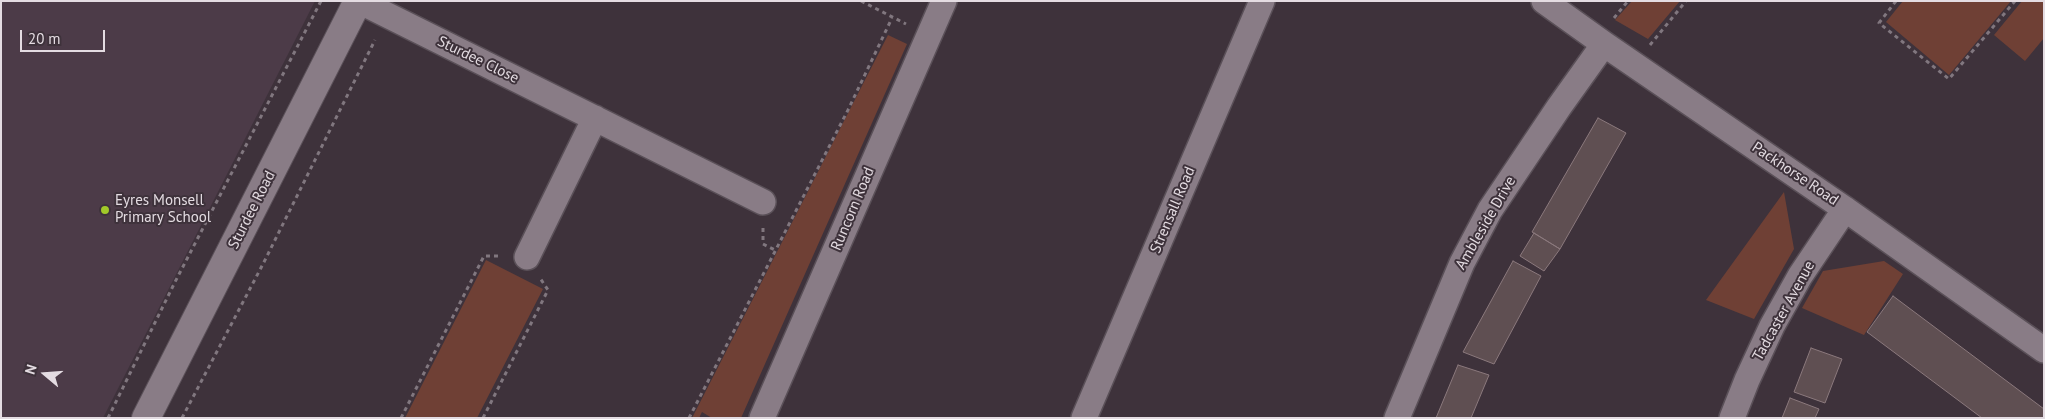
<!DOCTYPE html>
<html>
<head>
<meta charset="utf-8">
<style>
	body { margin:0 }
	#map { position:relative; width:2045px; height:419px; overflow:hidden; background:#3e323b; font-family:"PT Sans",sans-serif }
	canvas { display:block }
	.frame { position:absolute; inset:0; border:2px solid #e4dce2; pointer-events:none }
	.north { position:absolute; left:20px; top:349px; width:50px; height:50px; -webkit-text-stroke:4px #3e323b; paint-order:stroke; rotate:288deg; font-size:14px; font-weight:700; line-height:20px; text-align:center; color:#e4dce2 }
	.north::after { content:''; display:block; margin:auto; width:18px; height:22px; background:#e4dce2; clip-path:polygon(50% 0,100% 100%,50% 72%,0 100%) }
	.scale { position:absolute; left:20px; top:30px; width:85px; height:22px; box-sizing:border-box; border:2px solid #e4dce2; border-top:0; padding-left:6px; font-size:15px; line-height:18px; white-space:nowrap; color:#e4dce2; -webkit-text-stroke:4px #3e323b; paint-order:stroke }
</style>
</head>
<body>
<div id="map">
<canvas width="2045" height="419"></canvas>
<div class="frame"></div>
<div class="north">N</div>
<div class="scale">20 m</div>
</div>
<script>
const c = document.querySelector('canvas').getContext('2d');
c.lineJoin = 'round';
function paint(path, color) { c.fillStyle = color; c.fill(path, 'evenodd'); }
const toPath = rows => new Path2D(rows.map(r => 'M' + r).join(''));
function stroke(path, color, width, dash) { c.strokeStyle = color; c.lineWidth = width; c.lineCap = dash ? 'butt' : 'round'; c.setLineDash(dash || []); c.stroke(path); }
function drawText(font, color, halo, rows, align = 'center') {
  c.font = font + ' "PT Sans",sans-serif'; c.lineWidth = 4; c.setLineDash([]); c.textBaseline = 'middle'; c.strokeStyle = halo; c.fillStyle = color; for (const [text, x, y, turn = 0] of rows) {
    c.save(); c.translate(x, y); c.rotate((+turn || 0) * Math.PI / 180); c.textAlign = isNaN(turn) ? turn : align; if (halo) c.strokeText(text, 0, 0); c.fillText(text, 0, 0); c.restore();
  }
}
paint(toPath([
	[1,1,315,1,103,418,1,418]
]), '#4c3b48');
paint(toPath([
	[1632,1,1680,1,1648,39,1615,20],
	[1903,1,2011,1,1949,75,1886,22],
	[2022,1,2044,1,2044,38,2025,61,1994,35],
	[888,35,907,44,741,418,712,418,702,412,699,418,692,418],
	[1784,192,1794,249,1754,319,1706,300],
	[486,260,543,289,477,418,405,418],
	[1884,261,1903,274,1864,335,1802,308,1823,271]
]), '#6f4035');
const building = toPath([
	[1598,118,1626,133,1560,249,1532,232,1598,118],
	[1534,233,1560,249,1544,271,1520,256,1534,233],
	[1513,261,1541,276,1494,364,1463,352,1513,261],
	[1893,296,2044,409,2044,418,1982,418,1867,332,1893,296],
	[1811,348,1842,359,1825,403,1794,392,1811,348],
	[1458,365,1489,375,1471,418,1436,418,1458,365],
	[1790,398,1819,409,1815,418,1782,418,1790,398]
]);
paint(building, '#5f4f52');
stroke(building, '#8b797d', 1);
const street = toPath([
	[359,1,763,202],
	[1544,1,1604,44,1845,209,2044,350],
	[527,257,595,118],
	[762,418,944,1],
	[1084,418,1262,1],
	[1397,418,1462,263,1490,210,1559,107,1604,44],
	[1732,418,1747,380,1772,326,1800,276,1845,209]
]);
const secondary = toPath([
	[146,418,358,1]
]);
stroke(street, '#5a5058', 28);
stroke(secondary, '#5a5058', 30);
stroke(toPath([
	[861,1,906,24],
	[1896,1,1879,23,1949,79,2015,1],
	[1614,18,1628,1],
	[1650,45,1686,1],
	[763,228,763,244,775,250],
	[108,418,175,282,321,1],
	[182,418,263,264,375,40],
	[401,418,484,256,501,256],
	[483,418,548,290,540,278],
	[689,418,848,110,892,18]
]), '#81777f', 3, [4, 4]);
stroke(street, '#897c86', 25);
stroke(secondary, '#897c86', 28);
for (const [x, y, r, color] of [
	[105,210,5,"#a2c929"]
]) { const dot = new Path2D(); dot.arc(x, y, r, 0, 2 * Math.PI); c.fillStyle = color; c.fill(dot); stroke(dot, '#3e323b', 2); }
drawText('15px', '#e4dce2', '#3e323b', [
	["Sturdee Close",478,60,26],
	["Packhorse Road",1795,174,34],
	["Runcorn Road",853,209,-67],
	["Sturdee Road",252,210,-63],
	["Strensall Road",1173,210,-67],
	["Ambleside Drive",1486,223,-60],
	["Tadcaster Avenue",1784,311,-61]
]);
drawText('15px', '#e4dce2', '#3e323b', [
	["Eyres Monsell",115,201],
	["Primary School",115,218]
], 'left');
</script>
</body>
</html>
